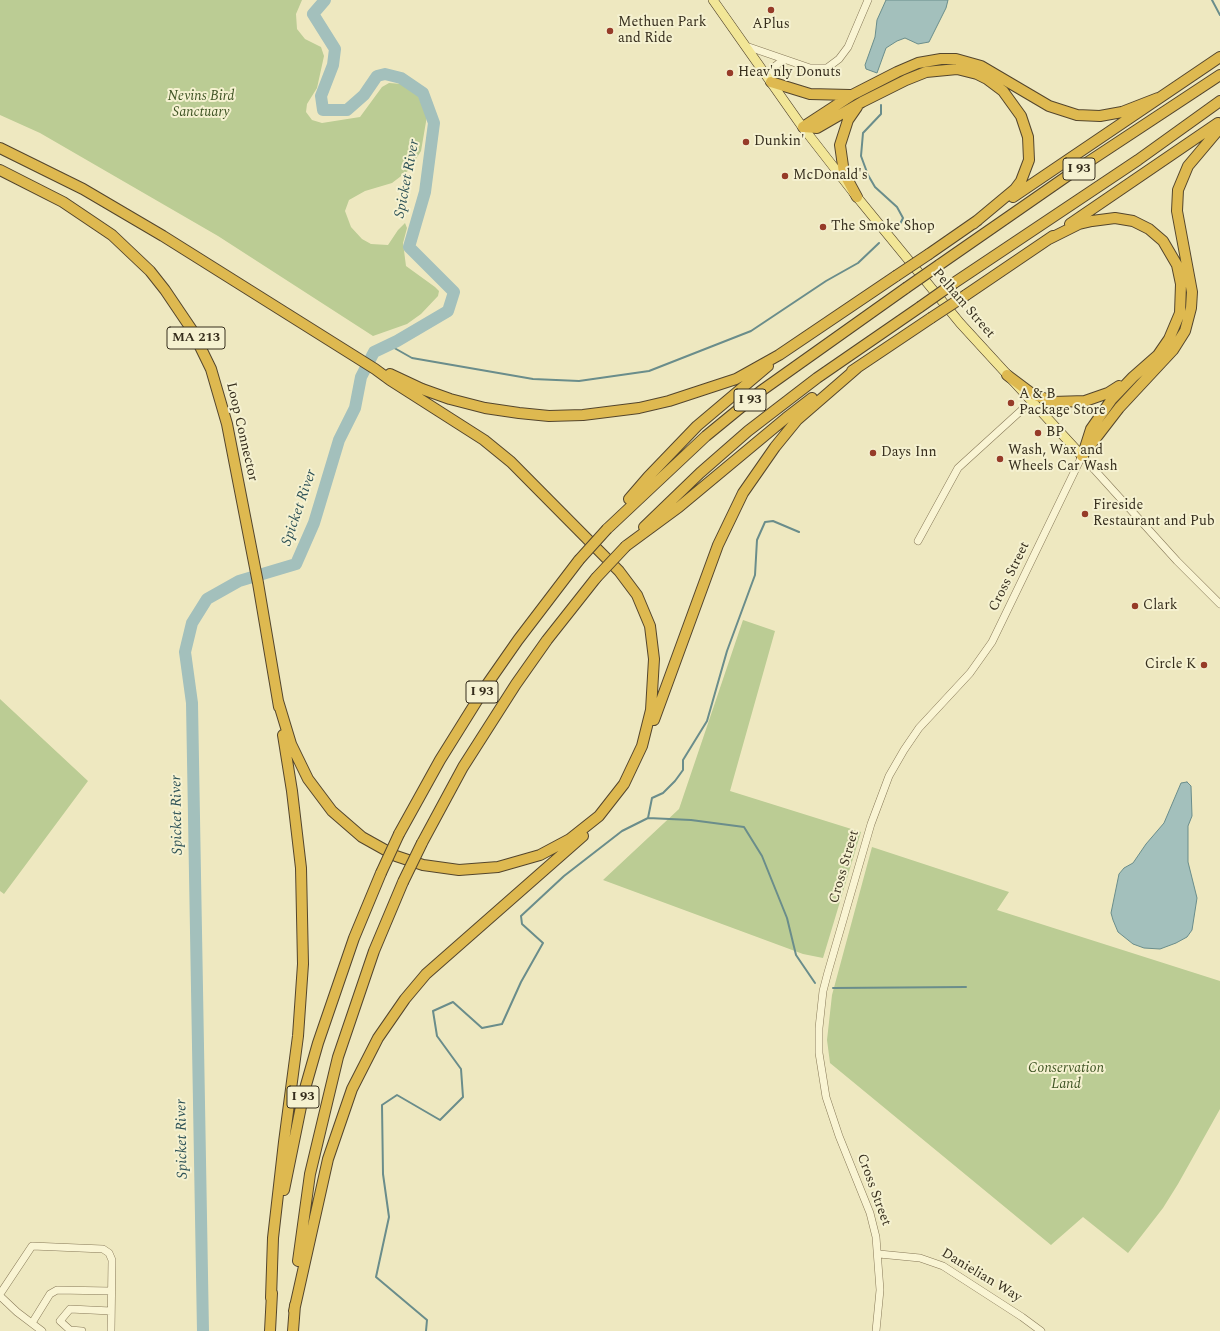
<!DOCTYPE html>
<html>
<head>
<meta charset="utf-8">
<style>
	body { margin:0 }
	canvas { display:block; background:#eee8c0 }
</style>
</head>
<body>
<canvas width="1220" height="1331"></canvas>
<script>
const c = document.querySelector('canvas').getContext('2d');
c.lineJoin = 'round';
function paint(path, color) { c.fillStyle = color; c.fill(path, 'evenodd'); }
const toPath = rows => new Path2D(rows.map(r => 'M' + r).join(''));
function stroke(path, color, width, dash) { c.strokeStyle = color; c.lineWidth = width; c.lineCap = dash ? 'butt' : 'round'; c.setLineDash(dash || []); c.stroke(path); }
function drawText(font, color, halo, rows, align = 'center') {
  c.font = font + ' Spectral,serif'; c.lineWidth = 4; c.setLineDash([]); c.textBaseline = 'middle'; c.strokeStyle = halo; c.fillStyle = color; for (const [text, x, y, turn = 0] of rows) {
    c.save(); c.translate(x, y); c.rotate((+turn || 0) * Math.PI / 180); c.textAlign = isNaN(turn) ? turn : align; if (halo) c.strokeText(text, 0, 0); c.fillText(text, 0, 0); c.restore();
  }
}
paint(toPath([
	[0,0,302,0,296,14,297,29,305,39,321,47,324,56,317,88,307,104,306,112,312,120,322,123,360,117,382,87,389,83,402,84,415,92,423,103,427,116,421,151,409,170,392,183,365,191,349,200,345,211,351,227,362,239,371,244,388,245,398,230,405,223,407,228,403,243,406,266,435,287,439,291,438,296,421,314,407,324,373,336,218,236,40,133,0,115],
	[743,620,775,631,730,791,861,832,823,958,803,954,603,880,679,809],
	[0,699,88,781,4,894,0,891],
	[872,847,1009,892,997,910,1220,981,1220,1109,1178,1184,1163,1208,1128,1253,1083,1217,1051,1245,830,1063,827,1040,832,995]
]), '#bbcc94');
const water = toPath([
	[886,0,948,0,946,8,929,42,918,44,905,38,897,41,886,48,877,73,866,69,865,65,875,37,877,20,886,0],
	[1187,782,1191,786,1192,816,1188,826,1188,862,1197,898,1192,930,1187,937,1176,943,1160,949,1144,948,1133,944,1118,932,1113,920,1111,913,1119,874,1124,868,1133,863,1146,844,1164,823,1181,783,1187,782]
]);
paint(water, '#a3c0bc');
stroke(water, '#6a8d8b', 1);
stroke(toPath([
	[1212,0,1220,15],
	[881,105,881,114,863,133,861,156,868,175,875,187,897,207,903,218,897,230],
	[389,345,412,358,533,379,579,381,649,371,751,331,826,281,858,263,879,243],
	[648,818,652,798,663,793,675,781,683,770,683,760,707,721,727,651,755,575,757,540,765,522,773,521,799,532],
	[833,988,966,987],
	[426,1331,427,1320,376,1277,389,1217,383,1174,382,1105,397,1095,440,1120,463,1097,461,1069,437,1036,433,1011,453,1002,482,1028,502,1024,521,982,543,943,522,924,521,916,564,876,622,831,648,818,691,820,744,827,762,856,787,918,796,955,815,983]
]), '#6a8d8b', 2);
stroke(toPath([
	[203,1331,192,703,185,652,192,623,207,599,239,581,296,564,314,523,339,440,355,408,361,377,374,352,397,341,448,311,454,292,409,247,425,192,434,123,423,93,401,78,385,74,377,76,364,95,347,110,323,110,321,96,333,65,335,49,313,14,325,0]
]), '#a3c0bc', 12);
const minor = toPath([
	[746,46,810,68,827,68,839,59,848,47,868,0],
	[771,82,774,67,783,60],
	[918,541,958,468,1025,407,1034,405],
	[879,1254,920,1258,943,1266,1022,1317,1041,1331],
	[0,1294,32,1246,103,1249,109,1253,112,1260,111,1331],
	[0,1296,17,1312,42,1331],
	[32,1323,50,1294,57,1290,111,1291],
	[82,1331,70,1330,60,1321,70,1309,111,1311],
	[876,1331,880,1290,876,1237,870,1213,839,1136,826,1097,819,1053,819,1028,823,991,828,972,871,824,889,776,904,750,919,728,970,673,992,642,1082,456,1177,561,1220,604]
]);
const major = toPath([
	[713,0,801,125,857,197,960,323,1082,456]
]);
const highway = toPath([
	[771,82,810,94,850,95],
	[803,127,852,95,897,72,918,63,941,59,956,59,981,66,1049,106,1077,115,1100,116,1122,112,1158,98],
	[803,127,817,128,862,102,906,80,926,72,957,69,977,74,987,79,1003,91,1021,116,1028,137,1029,160,1021,181,1015,189,973,224],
	[0,148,83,189,163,236,375,369,390,380,484,440,511,462,619,571,637,595,650,626,654,659,651,710,642,746,624,784,599,816,570,839,540,855,498,867,459,870,423,865,396,856,362,837,332,811,308,779,291,744,278,701],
	[0,170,63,202,112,235,150,271,165,290,192,330,211,369,227,424,258,583,279,707],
	[857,197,844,173,840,145,848,120,857,107],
	[1013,197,1220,57],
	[1070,224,1218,123],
	[1049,239,1079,224,1092,221,1115,218,1133,221,1149,229,1163,241,1177,265,1181,284,1180,313,1169,339,1158,355,1133,377,1112,399,1091,429,1084,451],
	[929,254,978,220],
	[939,265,1073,172,1220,75],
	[954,283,1138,160,1220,101],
	[966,295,1053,236],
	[852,371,931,318],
	[390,374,422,389,450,399,485,408,519,413,549,416,583,415,639,408,669,401,736,379,779,355,896,276],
	[1007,375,1031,393,1053,402,1085,401,1108,393,1119,386],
	[1082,456,1119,408,1173,350,1185,331,1191,308,1192,292,1177,211,1178,190,1188,166,1220,128],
	[629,499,648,477,697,426,768,366],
	[644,527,700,473,748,431,817,378,920,307],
	[607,529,706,436,761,391,906,288],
	[626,546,679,507,786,418,812,398],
	[654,720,718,545,743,493,775,447,797,420,857,368],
	[399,834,440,760,488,683,518,640,579,560],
	[422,843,463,767,516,684,547,640,596,578],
	[284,1190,304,1092,318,1043,354,938,381,873],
	[298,1261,310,1174,338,1057,374,951,403,882],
	[271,1298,273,1238,284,1142,298,1036,303,964,301,868,292,791,283,735],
	[294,1311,328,1159,352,1089,378,1038,405,999,426,974,583,836],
	[270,1331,272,1293],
	[293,1331,295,1305]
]);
stroke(minor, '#877958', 8);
stroke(major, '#54462d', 10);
stroke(highway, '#54462d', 12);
stroke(minor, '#f9f4d3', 7);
stroke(major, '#f2e697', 9);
stroke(highway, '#deb950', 10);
const highwayBridge = toPath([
	[896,276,929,254],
	[906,288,939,265],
	[920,307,954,283],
	[931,318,966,295],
	[579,560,607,529],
	[596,578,626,546],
	[381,873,399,834],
	[403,882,422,843]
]);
stroke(highwayBridge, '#54462d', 12, []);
stroke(highwayBridge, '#deb950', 10);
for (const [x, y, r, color] of [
	[771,10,4,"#963b28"],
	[610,31,4,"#963b28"],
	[730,73,4,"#963b28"],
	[746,142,4,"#963b28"],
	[785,176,4,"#963b28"],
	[823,227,4,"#963b28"],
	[1011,403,4,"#963b28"],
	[1038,433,4,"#963b28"],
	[873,453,4,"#963b28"],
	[1000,459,4,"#963b28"],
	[1085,514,4,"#963b28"],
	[1135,606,4,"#963b28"],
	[1204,665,4,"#963b28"]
]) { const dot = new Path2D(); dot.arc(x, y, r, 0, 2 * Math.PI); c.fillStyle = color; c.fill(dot); stroke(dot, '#f5f1d0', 1.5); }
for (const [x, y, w] of [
	[1079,169,32],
	[196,338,58],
	[750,400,32],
	[482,692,32],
	[303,1097,32]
]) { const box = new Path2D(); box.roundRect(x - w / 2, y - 11, w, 22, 3); c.fillStyle = '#f5f1d0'; c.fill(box); stroke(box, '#362e1d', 1); }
drawText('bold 13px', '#362e1d', null, [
	["I 93",1079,169],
	["MA 213",196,338],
	["I 93",750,400],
	["I 93",482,692],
	["I 93",303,1097]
]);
drawText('14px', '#362e1d', '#f5f1d0', [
	["Methuen Park",618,23],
	["and Ride",618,39],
	["APlus",771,25,"center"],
	["Heav'nly Donuts",738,73],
	["Dunkin'",754,142],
	["McDonald's",793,176],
	["The Smoke Shop",831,227],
	["A & B",1019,395],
	["Package Store",1019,411],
	["BP",1046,433],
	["Wash, Wax and",1008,451],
	["Wheels Car Wash",1008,467],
	["Days Inn",881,453],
	["Fireside",1093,506],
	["Restaurant and Pub",1093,522],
	["Clark",1143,606],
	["Circle K",1196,665,"right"]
], 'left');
drawText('italic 14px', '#3e5323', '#f5f1d0', [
	["Nevins Bird",201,97],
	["Sanctuary",201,113],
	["Conservation",1066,1069],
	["Land",1066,1085]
]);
drawText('14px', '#362e1d', '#f5f1d0', [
	["Pelham Street",963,304,49],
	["Loop Connector",241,432,77],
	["Cross Street",1010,577,-64],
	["Cross Street",845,867,-74],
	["Cross Street",873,1190,70],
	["Danielian Way",981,1276,31]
]);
drawText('italic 15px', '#2c5156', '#f5f1d0', [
	["Spicket River",408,179,-79],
	["Spicket River",300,508,-71],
	["Spicket River",178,815,-91],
	["Spicket River",183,1139,-91]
]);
</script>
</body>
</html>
